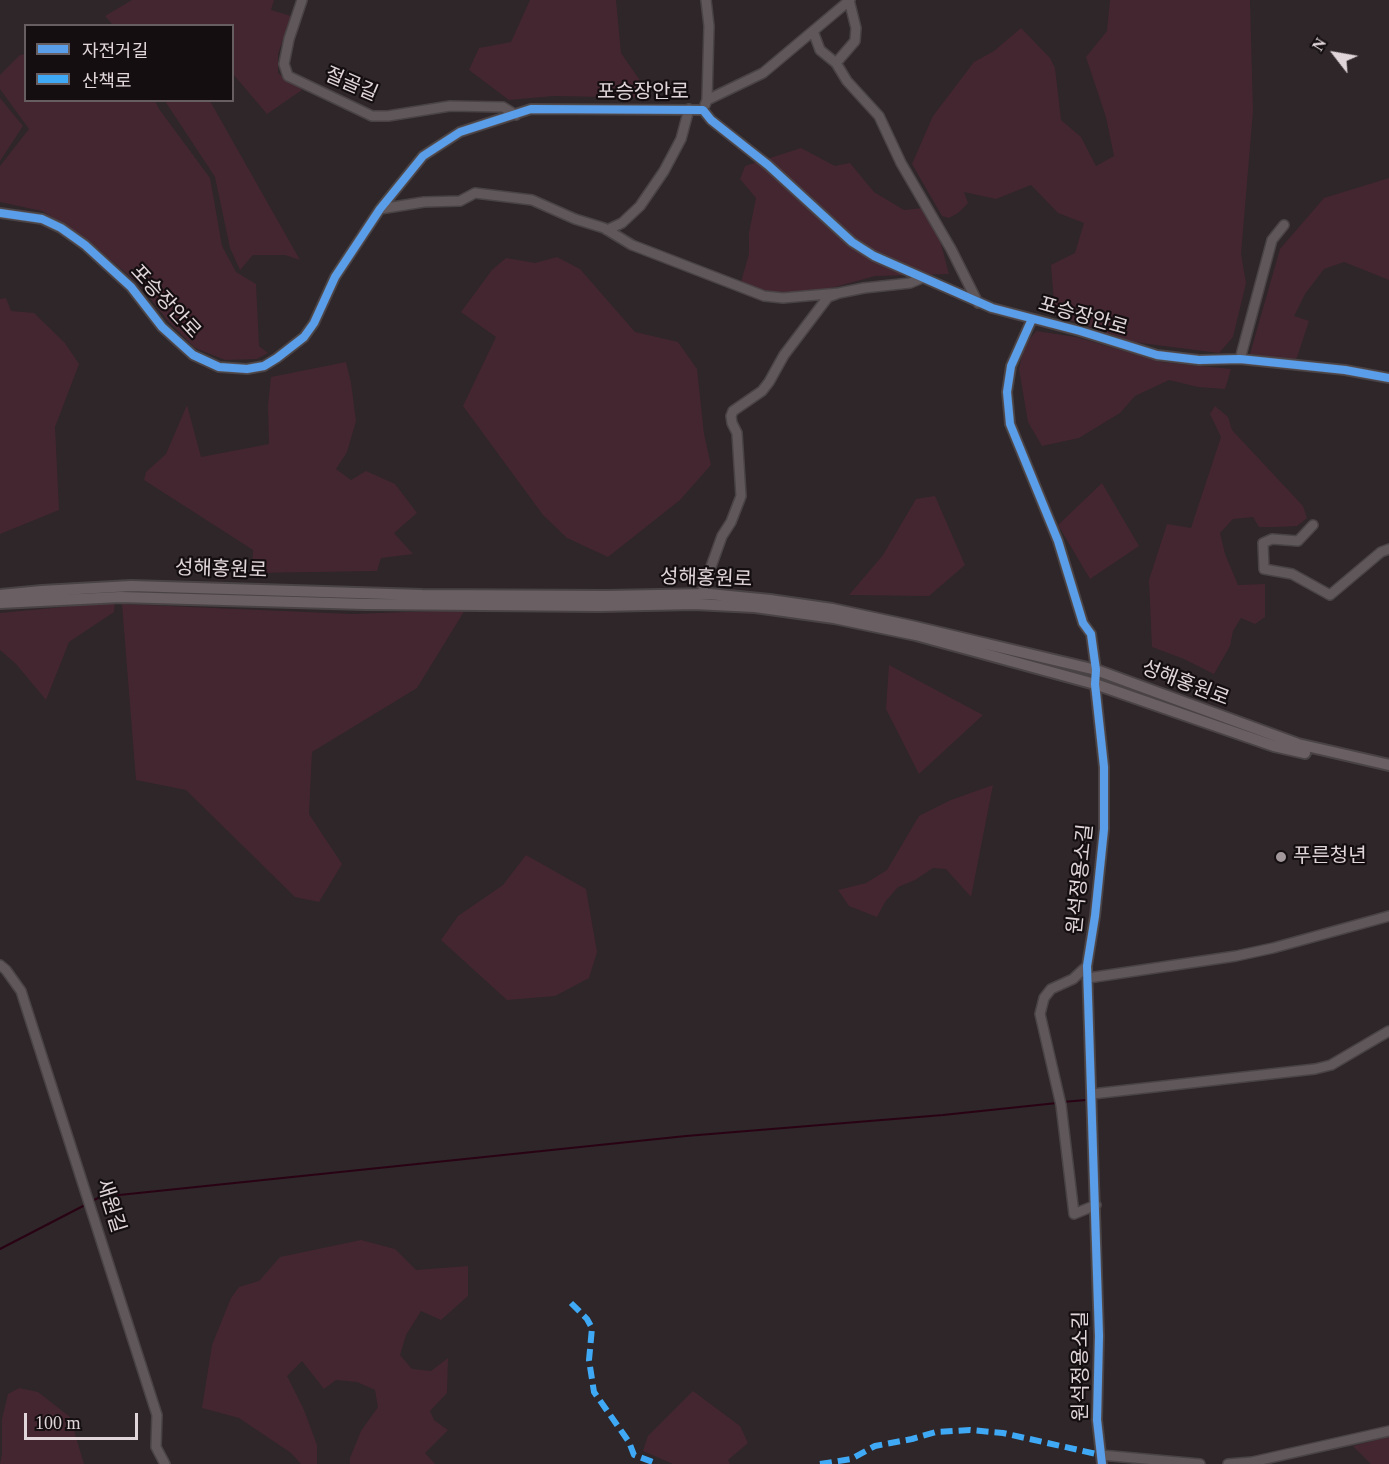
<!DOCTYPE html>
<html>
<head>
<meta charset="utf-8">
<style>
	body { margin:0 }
	#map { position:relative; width:1389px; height:1464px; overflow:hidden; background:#2e2628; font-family:"Times New Roman","Noto Sans KR",serif }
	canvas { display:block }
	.legend { position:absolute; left:24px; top:24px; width:210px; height:78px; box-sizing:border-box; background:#140e10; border:2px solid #665e60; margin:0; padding:8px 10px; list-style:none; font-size:18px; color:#e0d6d9 }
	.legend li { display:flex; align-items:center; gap:12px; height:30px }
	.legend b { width:30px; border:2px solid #665e60 }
	.north { position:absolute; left:1305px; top:24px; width:60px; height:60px; -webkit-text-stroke:4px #140e10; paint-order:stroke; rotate:301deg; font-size:16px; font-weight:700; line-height:24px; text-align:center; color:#e0d6d9 }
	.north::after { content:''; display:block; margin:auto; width:21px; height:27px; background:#e0d6d9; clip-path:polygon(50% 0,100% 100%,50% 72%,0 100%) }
	.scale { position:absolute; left:24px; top:1413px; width:114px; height:27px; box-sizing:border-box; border:3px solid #e0d6d9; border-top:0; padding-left:8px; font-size:18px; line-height:21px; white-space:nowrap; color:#e0d6d9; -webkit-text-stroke:4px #140e10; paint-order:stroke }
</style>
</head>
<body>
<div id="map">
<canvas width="1389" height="1464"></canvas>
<ul class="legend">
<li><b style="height:8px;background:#5a9eea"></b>자전거길</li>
<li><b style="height:8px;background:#3fa9f5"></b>산책로</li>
</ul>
<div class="north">N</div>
<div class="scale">100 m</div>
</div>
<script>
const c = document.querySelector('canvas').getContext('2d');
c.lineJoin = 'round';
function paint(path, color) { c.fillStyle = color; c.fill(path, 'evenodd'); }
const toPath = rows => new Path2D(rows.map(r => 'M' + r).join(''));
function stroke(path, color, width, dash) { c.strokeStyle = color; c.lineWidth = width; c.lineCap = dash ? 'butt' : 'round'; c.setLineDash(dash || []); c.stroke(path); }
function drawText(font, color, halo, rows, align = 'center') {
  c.font = font + ' "Times New Roman","Noto Sans KR",serif'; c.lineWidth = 4.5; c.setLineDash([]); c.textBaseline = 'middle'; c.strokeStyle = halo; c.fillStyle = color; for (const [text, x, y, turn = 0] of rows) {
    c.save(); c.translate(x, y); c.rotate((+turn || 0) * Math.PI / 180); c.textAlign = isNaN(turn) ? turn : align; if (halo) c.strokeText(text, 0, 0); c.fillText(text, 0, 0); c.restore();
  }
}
paint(toPath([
	[132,0,274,0,271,10,291,16,278,54,278,73,302,90,267,114,233,74,232,26,113,25,105,16],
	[530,0,616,0,621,53,652,98,554,96,509,100,469,70,479,48,511,42],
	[1110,0,1250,0,1253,111,1241,254,1246,283,1233,337,1219,353,1133,342,1055,315,1051,265,1075,253,1084,223,1058,213,1031,185,996,199,964,192,968,203,958,213,949,218,942,216,912,164,933,116,974,62,994,51,1021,28,1050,58,1055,68,1061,120,1081,137,1096,166,1114,156,1106,117,1086,57,1107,31],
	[25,54,26,100,155,101,159,109,210,178,222,246,236,272,256,284,259,346,268,353,257,359,225,360,195,348,168,321,139,284,86,239,42,211,0,202,0,166,29,129,0,89,0,75,20,55],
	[0,98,23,126,0,161],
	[165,101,210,101,300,260,285,255,253,255,240,270,230,248,215,177],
	[801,148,835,166,850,163,874,192,904,210,922,208,937,229,949,274,875,276,835,287,776,296,741,282,749,254,749,233,756,198,740,179,745,166],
	[1389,178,1389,280,1344,262,1324,269,1305,294,1294,316,1309,321,1296,360,1250,354,1280,249,1324,198],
	[557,257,580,269,635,332,678,342,697,369,704,434,711,465,680,500,608,557,567,538,543,515,463,406,496,337,461,312,492,270,506,258,535,263],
	[6,298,11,311,34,313,65,343,79,364,55,427,59,510,0,534,0,299],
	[1036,331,1076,337,1161,362,1231,369,1225,389,1198,387,1169,380,1135,396,1120,413,1079,438,1042,446,1028,422,1019,369,1024,346],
	[346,362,351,383,356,421,347,452,336,469,351,480,366,471,395,484,417,513,394,533,413,554,381,558,377,571,252,573,253,550,144,480,146,472,166,454,187,405,201,457,269,444,268,405,271,377],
	[1215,406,1228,417,1232,430,1303,506,1307,518,1297,526,1274,527,1259,527,1253,517,1233,519,1220,533,1225,554,1238,585,1265,584,1265,617,1255,624,1241,618,1233,631,1230,646,1214,674,1184,659,1152,647,1149,580,1167,524,1191,528,1221,437,1210,414],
	[1102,483,1139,546,1090,579,1058,525],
	[935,496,965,565,929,596,849,595,883,555,916,499],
	[115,602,114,612,69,642,46,700,16,664,0,650,0,613],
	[122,604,351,614,465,610,417,688,312,752,309,814,342,864,319,902,295,897,186,790,136,780],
	[889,665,983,715,919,774,886,709],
	[993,785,971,897,946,869,933,868,915,880,898,887,885,902,877,917,849,906,838,890,866,883,887,870,919,816,951,800],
	[526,855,586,889,597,952,589,978,555,996,507,1000,441,940,458,916,503,885],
	[361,1240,395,1249,416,1270,468,1266,468,1296,441,1320,421,1311,406,1335,400,1355,412,1369,431,1371,448,1358,447,1393,430,1411,434,1420,448,1430,425,1453,435,1464,350,1464,350,1458,361,1431,378,1407,375,1390,357,1382,336,1380,324,1389,302,1361,287,1376,304,1410,317,1445,317,1464,301,1464,291,1453,239,1418,202,1408,212,1345,231,1298,239,1287,259,1281,280,1257],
	[19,1388,38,1392,70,1417,84,1464,0,1464,2,1454,2,1419,8,1394],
	[693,1391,740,1426,748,1443,728,1460,730,1464,673,1464,643,1451,648,1436],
	[1389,1437,1389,1464,1371,1464,1353,1446]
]), '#442631');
stroke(toPath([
	[1062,1102,1086,1100],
	[90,1202,100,1197,686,1136,943,1115,1057,1103],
	[0,1249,85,1205]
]), '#290314', 2);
const minor = toPath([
	[302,0,289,39,284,64,288,76,372,116,388,116,450,106,503,107,516,115],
	[813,31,820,50,836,63,847,81,879,116,901,163,951,249,978,303],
	[836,63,855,41,856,28,849,0],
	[707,100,763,73,850,0],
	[705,105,707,100,709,26,706,0],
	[380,209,424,202,460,201,475,193,532,200,575,219,604,228,632,245,764,296,783,298,839,293],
	[0,213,42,219,61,228,85,245,131,287,162,327,193,355,219,367,247,369,264,366,277,358,304,337,314,323,335,277,380,209,423,156,460,132,531,109,703,110,711,120,768,165,852,242,874,256,992,308,1080,331,1157,355,1199,360,1240,359,1345,370,1389,378],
	[607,230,622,223,640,206,664,171,681,139,689,109],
	[1032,319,1011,366,1007,392,1010,424,1058,541,1083,623,1091,634,1096,670,1095,684,1104,767,1104,829,1095,916,1087,966,1099,1336,1097,1420,1102,1464],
	[1240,359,1272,240,1284,225],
	[1313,525,1298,541,1272,539,1263,543,1264,569,1292,574,1330,595,1381,552,1389,549],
	[703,589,722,536,731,522,741,496,737,433,732,423,731,416,733,411,762,391,769,382,784,355,828,297,839,293,864,288,910,283,922,278],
	[0,965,6,970,21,991,157,1415,156,1447,165,1464],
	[1087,966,1073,979,1051,989,1044,998,1040,1014,1061,1105,1074,1214,1096,1205],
	[1088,978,1236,956,1273,948,1389,916],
	[1092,1094,1315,1069,1331,1065,1389,1031],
	[1101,1455,1200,1464],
	[1228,1464,1252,1462,1389,1431]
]);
const major = toPath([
	[0,595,42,591,131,586,422,595,607,596,709,594,770,600,832,609,911,626,1096,670,1298,744,1389,765],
	[0,603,120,597,365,604,600,606,694,604,755,607,834,618,916,635,1095,684,1274,746,1305,753]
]);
stroke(minor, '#4a4345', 12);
stroke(major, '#4a4345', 14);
stroke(minor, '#5f575a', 9);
stroke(major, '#6a6064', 10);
stroke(toPath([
	[571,1303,587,1319,592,1328,589,1360,594,1392,629,1442,634,1455,658,1464],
	[820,1464,851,1459,875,1446,912,1439,936,1432,970,1430,1003,1433,1101,1455]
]), '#3fa9f5', 6, [12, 6]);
stroke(toPath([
	[0,213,42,219,61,228,85,245,131,287,162,327,193,355,219,367,247,369,264,366,277,358,304,337,314,323,335,277,380,209,423,156,460,132,531,109,703,110,711,120,768,165,852,242,874,256,992,308,1080,331,1157,355,1199,360,1240,359,1345,370,1389,378],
	[1032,319,1011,366,1007,392,1010,424,1058,541,1083,623,1091,634,1096,670,1095,684,1104,767,1104,829,1095,916,1087,966,1099,1336,1097,1420,1102,1464]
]), '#5a9eea', 8);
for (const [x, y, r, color] of [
	[1281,857,6,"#a2989b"]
]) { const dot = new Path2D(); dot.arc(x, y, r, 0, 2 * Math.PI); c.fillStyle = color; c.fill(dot); stroke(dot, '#140e10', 2); }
drawText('20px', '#e0d6d9', '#140e10', [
	["절골길",351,85,23],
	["포승장안로",643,93],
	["포승장안로",165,302,47],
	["포승장안로",1083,317,16],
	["성해홍원로",221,570,2],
	["성해홍원로",706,579,2],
	["성해홍원로",1185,684,21],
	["원석정용소길",1081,879,-84],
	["새원길",110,1206,73],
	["원석정용소길",1082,1366,-90]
]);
drawText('20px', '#e0d6d9', '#140e10', [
	["푸른청년",1293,857]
], 'left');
</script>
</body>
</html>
